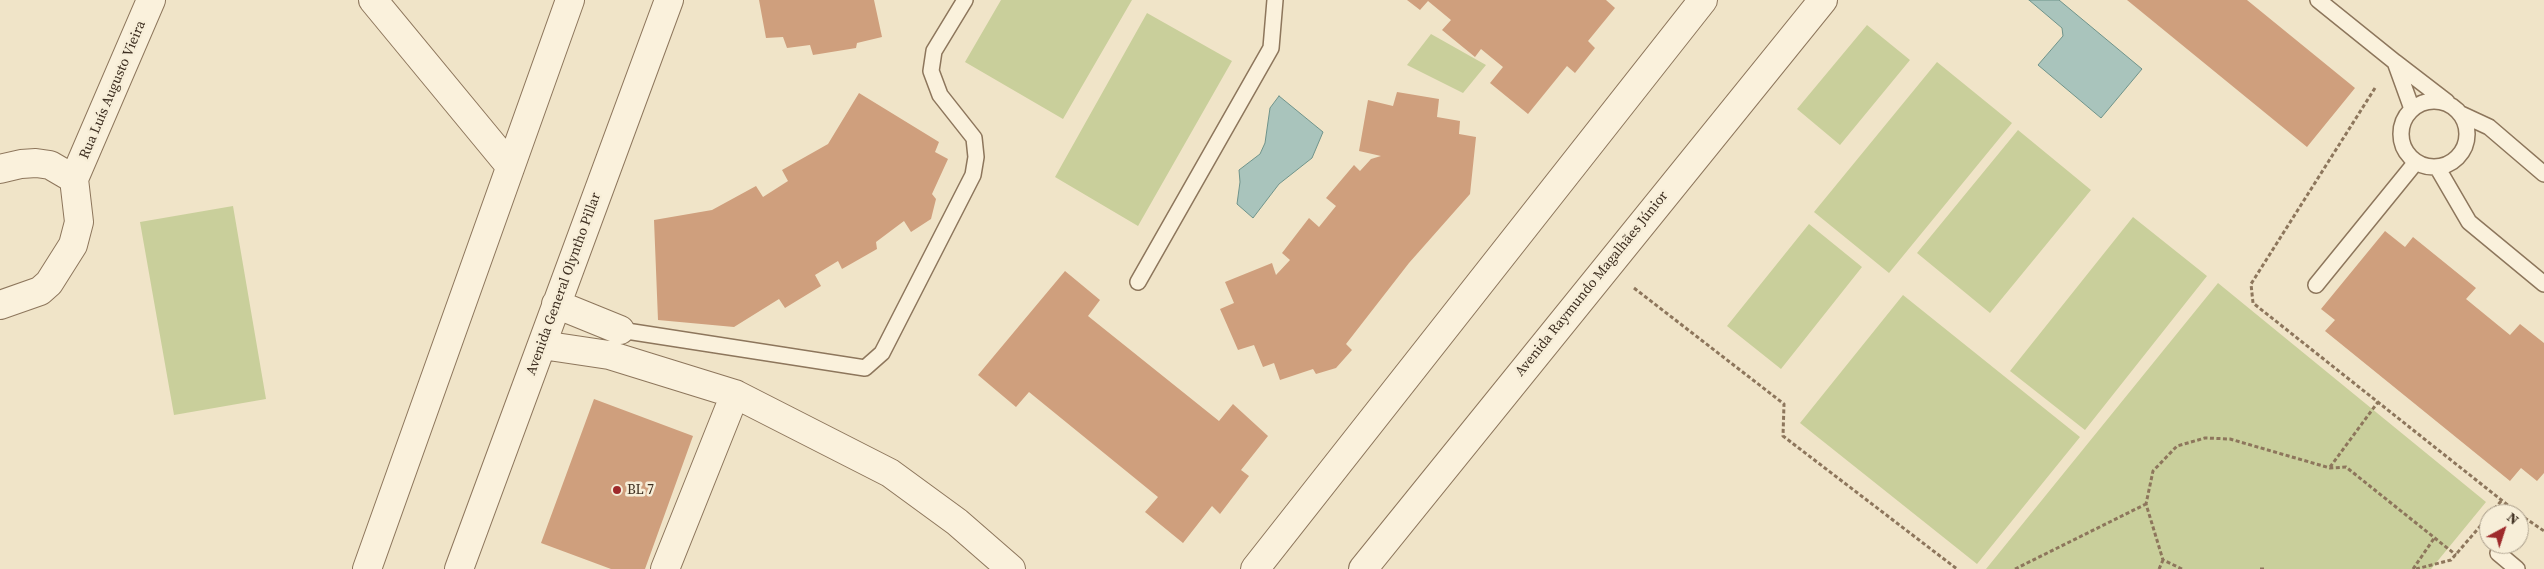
<!DOCTYPE html>
<html>
<head>
<meta charset="utf-8">
<style>
	body { margin:0 }
	#map { position:relative; width:2544px; height:569px; overflow:hidden; background:#f0e4c8; font-family:"Source Serif 4",serif }
	canvas { display:block }
	.north { position:absolute; left:2479px; top:504px; width:50px; height:50px; box-sizing:border-box; background:#f7eed8; border:1px solid #ada18e; border-radius:50%; rotate:40deg; font-size:14px; font-weight:700; line-height:20px; text-align:center; color:#3d2e20 }
	.north::after { content:''; display:block; margin:auto; width:18px; height:22px; background:#9e2a2b; clip-path:polygon(50% 0,100% 100%,50% 72%,0 100%) }
</style>
</head>
<body>
<div id="map">
<canvas width="2544" height="569"></canvas>
<div class="north">N</div>
</div>
<script>
const c = document.querySelector('canvas').getContext('2d');
c.lineJoin = 'round';
function paint(path, color) { c.fillStyle = color; c.fill(path, 'evenodd'); }
const toPath = rows => new Path2D(rows.map(r => 'M' + r).join(''));
function stroke(path, color, width, dash) { c.strokeStyle = color; c.lineWidth = width; c.lineCap = dash ? 'butt' : 'round'; c.setLineDash(dash || []); c.stroke(path); }
function drawText(font, color, halo, rows, align = 'center') {
  c.font = font + ' "Source Serif 4",serif'; c.lineWidth = 5; c.setLineDash([]); c.textBaseline = 'middle'; c.strokeStyle = halo; c.fillStyle = color; for (const [text, x, y, turn = 0] of rows) {
    c.save(); c.translate(x, y); c.rotate((+turn || 0) * Math.PI / 180); c.textAlign = isNaN(turn) ? turn : align; if (halo) c.strokeText(text, 0, 0); c.fillText(text, 0, 0); c.restore();
  }
}
paint(toPath([
	[1001,0,1132,0,1063,119,965,62],
	[1147,13,1232,61,1138,226,1055,177],
	[1867,25,1910,60,1840,145,1797,109],
	[1431,34,1486,65,1463,93,1407,65],
	[1937,62,2012,123,1889,273,1814,212],
	[2018,130,2091,190,1990,313,1917,253],
	[233,206,266,399,174,415,140,222],
	[2133,217,2207,276,2085,430,2010,371],
	[1809,224,1862,267,1781,369,1727,326],
	[2218,283,2486,502,2431,569,1986,569],
	[1903,295,2080,437,1977,564,1800,423]
]), '#c9cf9b');
const water = toPath([
	[2029,0,2059,0,2142,69,2101,118,2038,65,2063,36,2062,28,2029,0],
	[1279,96,1323,132,1312,158,1279,184,1253,218,1237,204,1240,182,1239,170,1260,154,1265,143,1270,108,1279,96]
]);
paint(water, '#a9c4bc');
stroke(water, '#6f938a', 1);
paint(toPath([
	[759,0,874,0,882,37,857,43,856,48,813,55,810,45,787,48,783,37,766,38],
	[1407,0,1606,0,1615,8,1588,41,1595,48,1575,73,1567,66,1528,114,1490,83,1503,67,1481,49,1475,57,1442,30,1451,20,1428,1,1420,10],
	[2127,0,2247,0,2355,88,2307,147],
	[1397,92,1439,99,1437,117,1460,121,1459,134,1476,137,1470,194,1409,263,1346,344,1352,350,1336,368,1316,374,1313,369,1280,380,1274,363,1263,367,1254,345,1238,350,1220,309,1234,303,1225,282,1272,263,1276,275,1290,260,1282,253,1309,218,1319,227,1336,206,1326,198,1354,165,1360,171,1371,159,1381,156,1359,151,1368,100,1393,106],
	[859,93,939,142,935,152,948,159,932,194,936,199,931,219,911,232,904,221,876,242,877,249,842,269,838,261,815,275,821,286,785,308,779,299,734,327,658,320,654,220,712,210,756,186,763,197,788,181,782,170,828,144],
	[2385,231,2405,247,2413,237,2476,288,2466,299,2510,335,2520,324,2544,343,2544,473,2537,481,2521,468,2510,481,2325,331,2335,320,2321,309],
	[1065,271,1100,300,1088,316,1219,421,1233,404,1268,436,1241,470,1249,476,1220,514,1212,506,1183,543,1145,512,1158,497,1029,392,1016,407,978,375],
	[594,399,693,436,645,569,611,569,541,543]
]), '#cf9f7d');
const lane = toPath([
	[2318,0,2395,62],
	'2401 134a33 33 0 1 1 66 0a33 33 0 1 1-66 0Z',
	[2412,109,2395,62,2447,102],
	[2461,114,2489,127,2544,174],
	[2437,167,2469,222,2544,284],
	[1138,282,1271,48,1275,0],
	[2316,285,2416,162],
	[620,330,865,368,882,353,973,175,976,157,974,138,940,95,931,71,934,51,965,0],
	[2498,553,2517,569]
]);
const street = toPath([
	[373,0,510,166],
	[0,169,21,164,36,163,50,165,74,179,151,0],
	[556,304,620,330],
	[0,305,40,291,49,283,73,245,79,222,74,179],
	[542,345,609,355,735,394,890,473,957,522,1011,569],
	[367,569,570,0],
	[459,569,669,0],
	[665,569,735,394],
	[1255,569,1703,0],
	[1363,569,1823,0]
]);
stroke(lane, '#8d765c', 18);
stroke(street, '#8d765c', 30);
stroke(toPath([
	[2375,88,2251,284,2253,303,2519,514],
	[1634,288,1784,404,1783,436,1957,569],
	[2330,467,2378,402],
	[2490,514,2502,500],
	[2519,514,2544,531],
	[2015,569,2146,504],
	[2159,569,2163,560],
	[2182,569,2163,560,2146,504,2153,471,2177,446,2205,438,2230,439,2330,468,2346,467,2456,555],
	[2260,569,2265,569],
	[2413,569,2435,537],
	[2416,569,2451,560,2489,516]
]), '#8d765c', 3, [4, 2.5]);
stroke(lane, '#faf1dc', 15);
stroke(street, '#faf1dc', 28);
for (const [x, y, r, color] of [
	[617,490,5,"#9e2a2b"]
]) { const dot = new Path2D(); dot.arc(x, y, r, 0, 2 * Math.PI); c.fillStyle = color; c.fill(dot); stroke(dot, '#f7eed8', 2); }
drawText('14px', '#3d2e20', '#f7eed8', [
	["Rua Luís Augusto Vieira",113,90,-67],
	["Avenida General Olyntho Pillar",564,284,-70],
	["Avenida Raymundo Magalhães Júnior",1592,284,-51]
]);
drawText('14px', '#3d2e20', '#f7eed8', [
	["BL 7",627,490]
], 'left');
</script>
</body>
</html>
